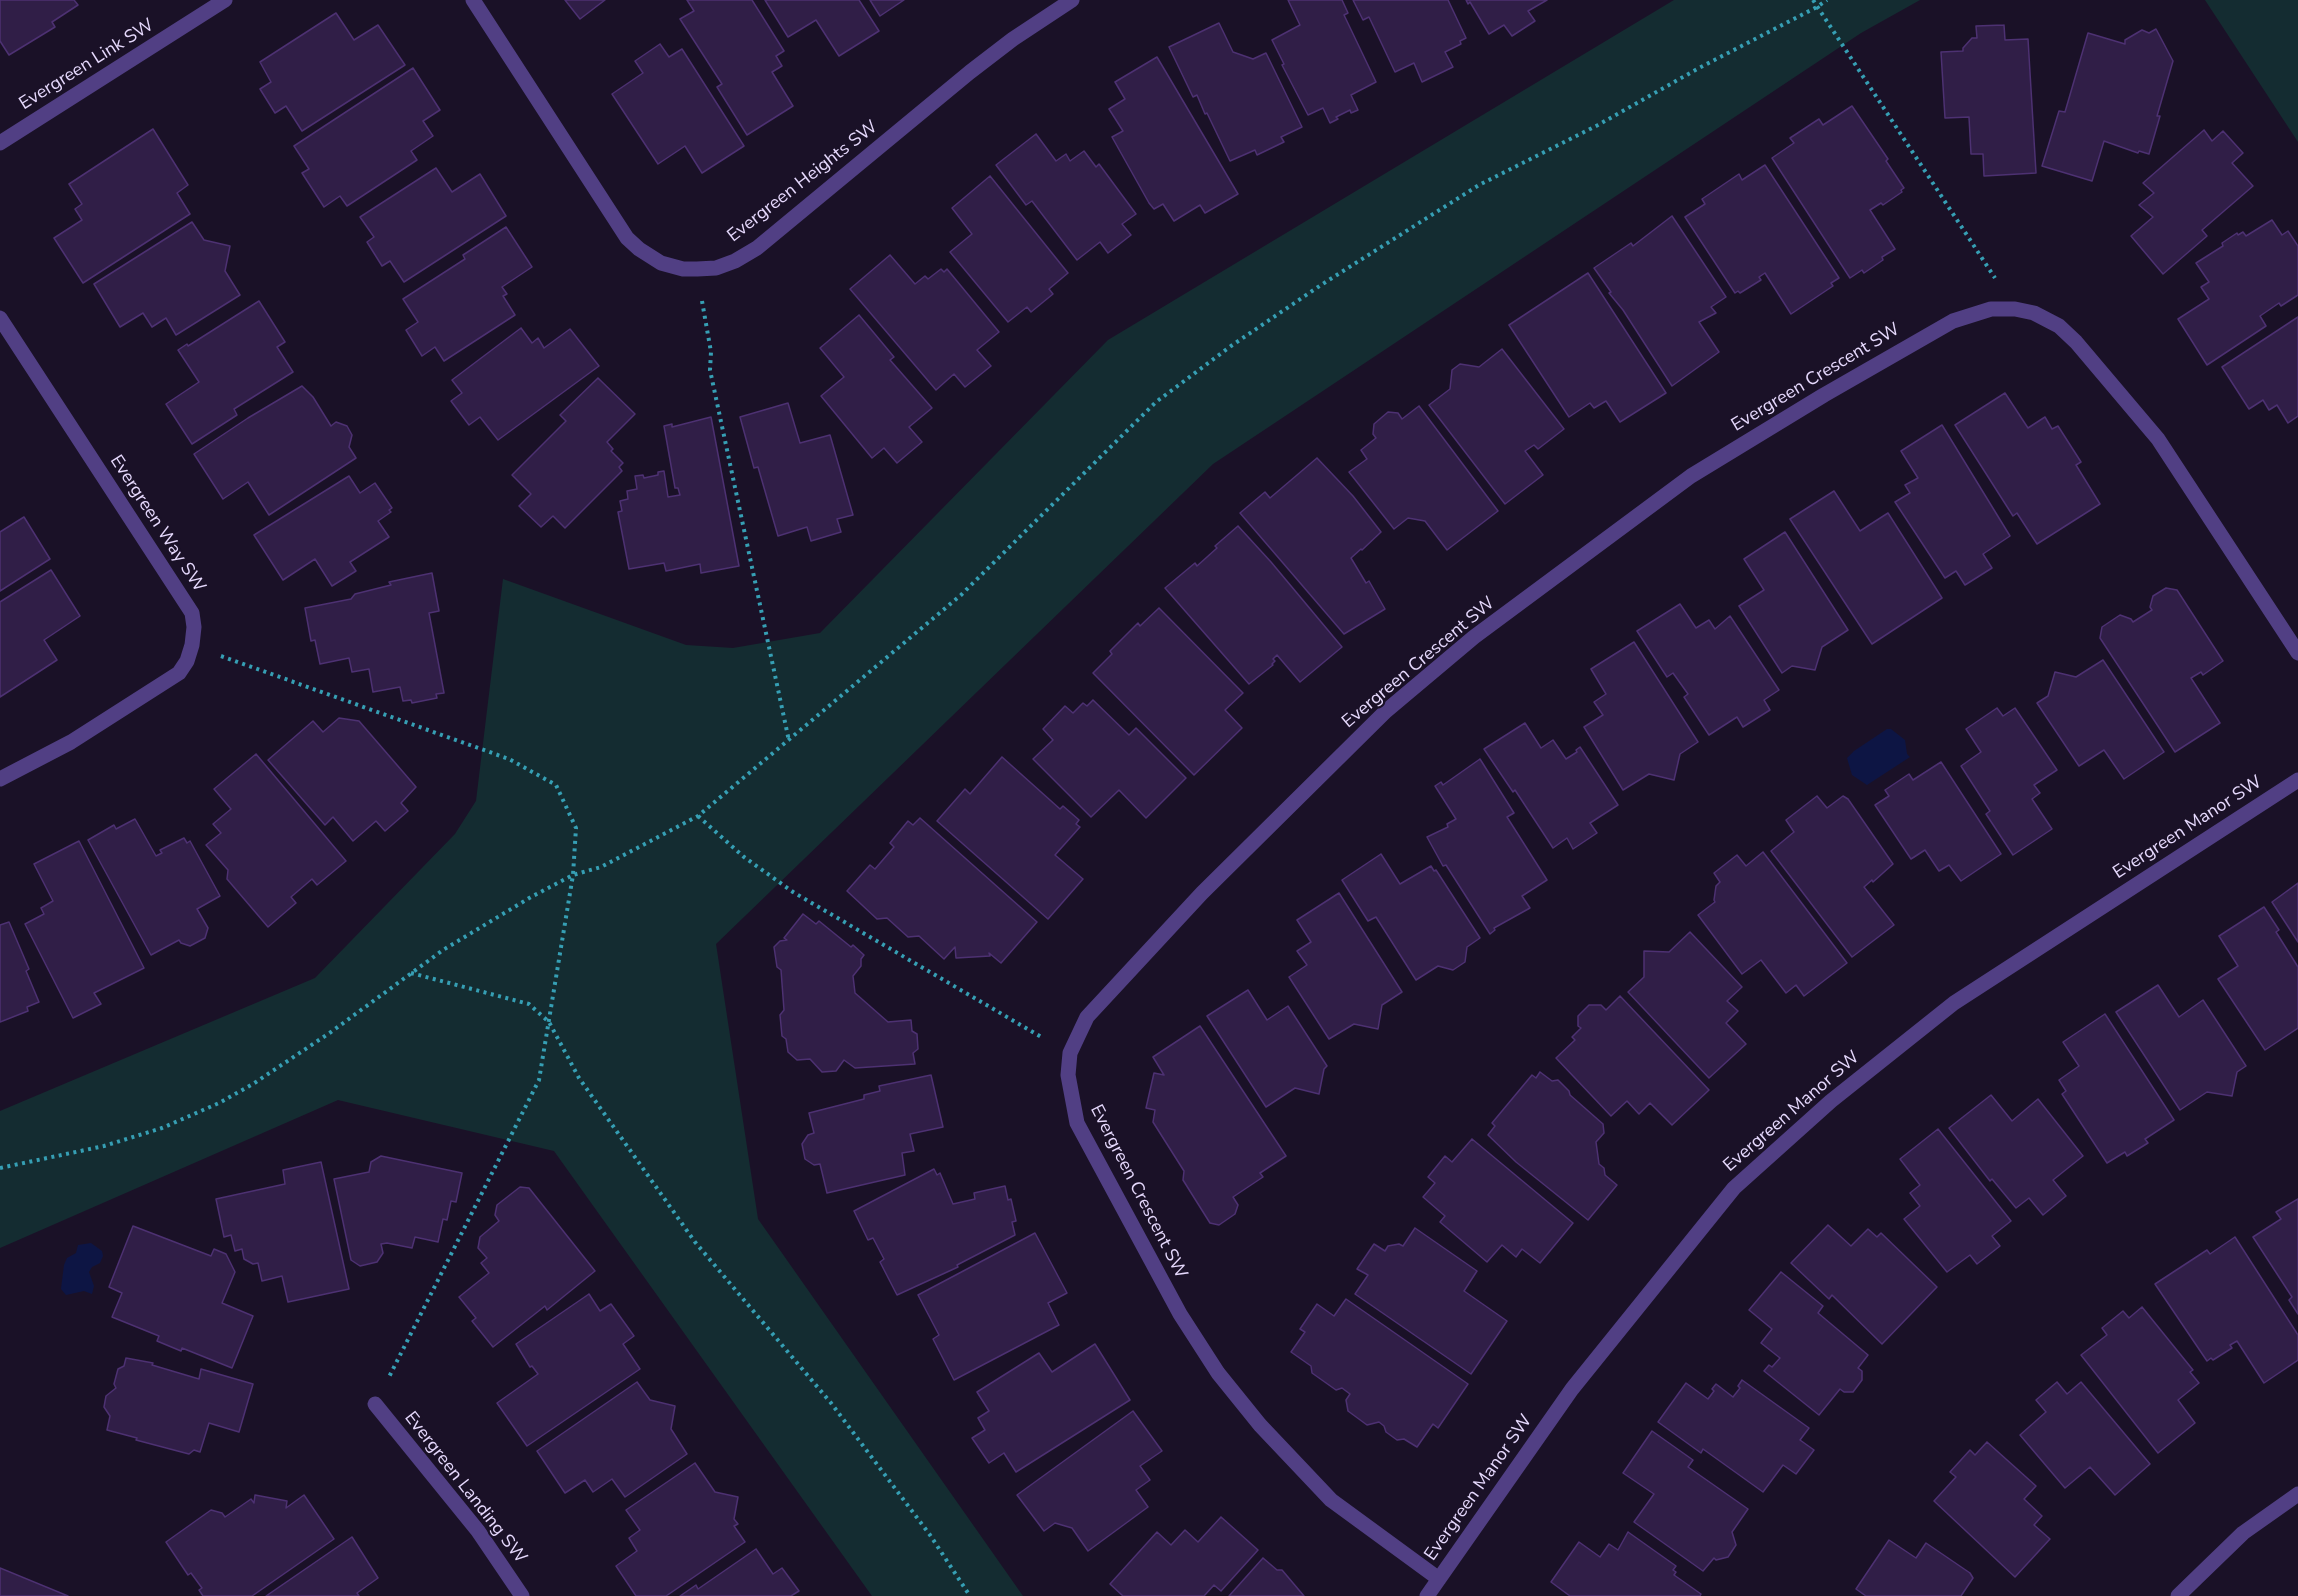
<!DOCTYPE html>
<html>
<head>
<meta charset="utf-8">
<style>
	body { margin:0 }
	canvas { display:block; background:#1a1127 }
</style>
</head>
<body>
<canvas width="2298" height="1596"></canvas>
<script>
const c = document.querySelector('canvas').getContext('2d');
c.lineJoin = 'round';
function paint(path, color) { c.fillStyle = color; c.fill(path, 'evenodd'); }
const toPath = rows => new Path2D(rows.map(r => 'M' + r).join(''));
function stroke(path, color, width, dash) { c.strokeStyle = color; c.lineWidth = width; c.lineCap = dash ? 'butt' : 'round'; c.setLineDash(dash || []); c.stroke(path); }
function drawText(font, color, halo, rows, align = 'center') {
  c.font = font + ' "Nunito Sans",sans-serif'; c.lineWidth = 4.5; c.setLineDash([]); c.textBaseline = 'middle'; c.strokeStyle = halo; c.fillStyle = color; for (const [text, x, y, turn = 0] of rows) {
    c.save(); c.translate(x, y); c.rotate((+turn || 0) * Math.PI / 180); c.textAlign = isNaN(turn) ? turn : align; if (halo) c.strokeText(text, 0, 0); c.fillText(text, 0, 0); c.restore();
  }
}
paint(toPath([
	[1674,0,1920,0,1861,33,1213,464,716,944,758,1219,1023,1596,872,1596,554,1151,338,1100,0,1248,0,1111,315,978,455,834,476,801,503,579,686,645,733,648,820,633,1108,340],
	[2205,0,2298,0,2298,142]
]), '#142c31');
paint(toPath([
	[1887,729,1891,729,1905,740,1907,754,1910,757,1867,785,1852,775,1847,758,1854,751],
	[91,1243,102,1251,103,1256,100,1263,92,1267,89,1272,94,1286,92,1294,84,1291,66,1295,61,1289,64,1265,67,1258,76,1253,78,1245]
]), '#0d1544');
const building = toPath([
	[0,0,74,0,78,5,52,22,55,27,9,55,0,41,0,0],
	[565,0,605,0,580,19,565,0],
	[687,0,752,0,784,51,776,56,782,66,772,72,793,106,747,135,717,87,722,84,680,19,694,11,687,0],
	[765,0,859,0,879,31,839,56,816,20,788,37,765,0],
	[870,0,904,0,880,16,870,0],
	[1288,0,1342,0,1348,13,1344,15,1376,82,1351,95,1358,110,1351,113,1350,110,1336,117,1338,119,1330,123,1323,108,1308,115,1282,65,1284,64,1272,40,1300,25,1288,0],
	[1353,0,1448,0,1466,38,1460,41,1461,44,1445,52,1453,67,1422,82,1414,63,1395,72,1369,17,1363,20,1353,0],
	[1466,0,1547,0,1528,11,1535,21,1512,36,1504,25,1489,34,1470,2,1468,4,1466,0],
	[336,13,354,40,378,25,405,65,302,131,286,106,275,113,260,89,271,82,260,62,336,13],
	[1219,23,1233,52,1253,59,1266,53,1302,127,1281,137,1284,142,1257,155,1255,150,1230,161,1207,113,1205,114,1197,95,1193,97,1169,47,1219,23],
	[2004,25,2005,40,2028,39,2036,173,1984,176,1983,154,1971,154,1969,117,1945,118,1941,52,1963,51,1963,48,1972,38,1977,38,1976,26,2004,25],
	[2156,29,2173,61,2157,116,2160,116,2149,154,2139,151,2138,153,2104,141,2092,181,2042,166,2059,111,2065,112,2088,33,2125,44,2125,40,2142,30,2149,33,2156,29],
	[660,44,669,57,682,49,744,146,702,173,685,146,658,164,612,94,643,73,635,61,660,44],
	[1157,57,1238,194,1205,213,1200,205,1174,221,1163,204,1154,209,1149,203,1112,137,1123,131,1109,109,1125,99,1115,82,1157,57],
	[413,68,440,110,423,121,433,136,411,151,417,160,347,206,340,196,324,207,302,173,309,169,294,146,413,68],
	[1852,106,1888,159,1886,161,1904,188,1901,190,1902,192,1883,205,1881,203,1870,210,1895,249,1882,257,1883,260,1864,273,1862,270,1850,278,1772,158,1794,143,1790,138,1819,119,1823,125,1852,106],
	[153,129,188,185,177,193,190,214,83,283,54,238,82,220,75,209,82,204,69,184,153,129],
	[2204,130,2212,141,2223,131,2243,153,2232,163,2253,186,2202,230,2207,236,2163,274,2131,236,2153,217,2139,205,2154,193,2143,183,2204,130],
	[1036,134,1056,161,1066,154,1070,161,1084,151,1096,167,1099,164,1136,214,1122,224,1131,235,1108,253,1100,242,1077,260,1032,201,1026,205,996,165,1036,134],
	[1765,165,1839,278,1831,283,1833,286,1791,314,1765,273,1759,277,1761,280,1740,293,1738,291,1735,293,1685,217,1705,204,1702,199,1739,174,1742,180,1765,165],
	[436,168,452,192,480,174,506,216,404,282,390,261,382,266,367,242,374,237,360,217,436,168],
	[990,176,1068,273,1049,289,1053,294,1031,312,1027,307,1008,322,950,252,972,234,952,208,990,176],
	[1672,216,1726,297,1711,307,1716,313,1699,322,1719,352,1672,386,1623,310,1609,293,1611,292,1594,268,1631,243,1633,246,1672,216],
	[2272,220,2282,235,2288,231,2298,246,2298,295,2281,306,2279,303,2260,316,2266,326,2207,365,2178,319,2209,299,2201,287,2209,282,2196,263,2223,246,2222,243,2237,233,2238,235,2243,232,2246,236,2272,220],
	[192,222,204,240,230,246,225,271,240,295,176,335,166,318,152,327,143,313,120,327,94,284,192,222],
	[506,227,532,267,502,287,507,294,503,296,515,315,444,361,435,347,422,356,406,330,418,322,403,299,465,259,463,255,506,227],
	[890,255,915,284,925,276,928,279,941,269,944,272,947,269,999,332,977,350,991,366,965,387,954,374,936,390,850,289,890,255],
	[1588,273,1666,393,1620,422,1606,401,1594,408,1590,403,1569,417,1509,325,1588,273],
	[259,301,285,342,277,347,293,372,234,409,237,415,192,444,166,404,199,382,178,350,187,344,188,346,259,301],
	[859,315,894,357,890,360,932,408,909,427,922,442,897,463,884,448,872,458,821,396,844,377,820,348,859,315],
	[2298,317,2298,416,2288,423,2277,405,2269,410,2263,400,2249,409,2222,367,2298,317],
	[521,328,532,343,538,338,544,348,570,329,599,366,498,440,480,417,469,425,451,401,462,393,452,380,521,328],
	[1502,349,1564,429,1538,449,1534,445,1525,451,1543,475,1505,504,1429,405,1450,389,1452,370,1460,364,1479,367,1502,349],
	[598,378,635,414,607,442,613,449,611,451,623,463,619,467,622,471,565,528,553,516,541,527,519,506,531,494,512,475,566,421,560,415,598,378],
	[302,386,313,397,331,426,336,422,347,426,352,435,349,447,356,458,269,515,248,482,223,499,194,454,248,418,302,386],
	[2005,393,2028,428,2045,417,2052,429,2058,426,2081,462,2076,465,2100,504,2037,544,2017,513,2013,516,1955,425,2005,393],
	[788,403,800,443,830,435,853,515,837,519,841,532,811,541,807,527,778,536,758,467,754,468,740,417,788,403],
	[1419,406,1498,511,1447,550,1425,521,1408,518,1394,529,1349,472,1367,459,1361,450,1376,438,1373,434,1374,424,1388,412,1398,413,1402,419,1419,406],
	[711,417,739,566,701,573,700,564,666,571,664,563,629,569,618,512,622,511,620,501,628,499,627,491,637,489,635,476,643,475,644,478,658,475,658,472,664,471,668,497,680,495,678,488,675,488,664,426,672,424,672,427,711,417],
	[1942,425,2010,536,1983,554,1992,568,1965,585,1956,571,1945,578,1895,502,1910,493,1905,485,1918,478,1901,451,1942,425],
	[1317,458,1353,496,1381,532,1362,550,1361,549,1351,558,1366,583,1369,581,1385,609,1344,634,1240,513,1265,492,1270,498,1317,458],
	[349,476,360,493,375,483,392,508,389,510,391,512,378,521,389,537,350,562,356,571,332,586,315,559,283,580,254,535,349,476],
	[1834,491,1860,531,1888,513,1942,598,1872,644,1790,519,1834,491],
	[24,517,50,559,0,591,0,532,24,517],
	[1238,526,1271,562,1342,647,1300,682,1277,655,1273,659,1275,661,1272,664,1273,665,1249,684,1165,588,1195,563,1197,566,1217,548,1215,546,1238,526],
	[1785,532,1848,630,1822,647,1815,670,1792,666,1782,673,1739,606,1764,590,1744,559,1785,532],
	[51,570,80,616,44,640,57,660,0,697,0,602,51,570],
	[432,573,439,611,429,613,444,693,436,694,437,698,412,703,411,700,403,701,400,687,373,692,369,669,352,672,349,658,320,664,315,640,311,641,305,608,351,599,355,594,391,585,389,582,432,573],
	[2166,588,2177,590,2223,661,2203,675,2201,672,2191,678,2220,723,2175,752,2100,638,2102,627,2120,615,2131,619,2133,622,2152,610,2150,607,2153,596,2166,588],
	[1680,604,1696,628,1709,620,1715,629,1730,616,1779,690,1764,700,1770,710,1743,727,1737,717,1709,735,1684,697,1688,694,1673,673,1667,677,1637,631,1680,604],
	[1159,608,1243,693,1225,710,1242,728,1194,775,1093,673,1112,654,1110,651,1138,623,1140,626,1159,608],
	[1634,642,1698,742,1680,754,1674,780,1649,774,1623,790,1584,727,1603,715,1594,702,1606,694,1591,669,1634,642],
	[2103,660,2164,752,2124,779,2104,750,2079,766,2037,703,2048,696,2055,672,2076,677,2103,660],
	[1093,700,1129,735,1136,728,1186,778,1146,818,1119,790,1091,817,1033,759,1053,740,1043,729,1065,706,1073,713,1083,703,1087,706,1093,700],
	[1997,708,2003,716,2015,708,2057,770,2034,785,2040,793,2032,799,2052,829,2013,855,1986,814,1990,811,1961,766,1981,752,1966,729,1997,708],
	[339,718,359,721,416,787,401,803,408,811,385,831,376,821,353,841,333,817,325,825,268,760,313,721,323,732,339,718],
	[1525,723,1541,748,1553,740,1566,759,1577,752,1576,750,1580,747,1618,805,1590,823,1597,833,1573,849,1567,838,1553,848,1515,790,1513,792,1484,749,1525,723],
	[256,754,346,861,317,885,312,879,291,897,296,903,268,927,227,879,228,870,206,845,221,833,213,824,231,809,214,789,256,754],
	[1002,757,1060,809,1063,806,1079,820,1076,824,1080,827,1055,855,1083,879,1048,919,937,821,965,789,970,794,1002,757],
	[1480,759,1514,813,1507,817,1547,880,1522,896,1530,908,1494,928,1495,930,1490,934,1446,865,1443,866,1427,837,1448,827,1447,824,1456,819,1435,786,1441,782,1443,785,1480,759],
	[1941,762,2001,854,1961,881,1949,865,1939,871,1925,850,1911,859,1875,805,1889,796,1885,790,1909,774,1913,780,1941,762],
	[1817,796,1827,808,1843,796,1848,799,1893,864,1873,882,1872,880,1864,887,1894,925,1852,957,1771,851,1794,832,1786,820,1817,796],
	[920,818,1037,922,1001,963,989,953,990,956,956,958,955,947,944,959,919,936,908,937,887,918,877,919,847,891,870,865,875,869,894,847,890,843,908,821,913,825,920,818],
	[135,819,156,856,162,853,160,850,184,838,187,843,190,841,220,896,197,909,208,928,205,938,190,946,181,943,179,940,151,955,88,840,114,825,116,829,135,819],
	[79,841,144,968,94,993,101,1004,73,1018,25,924,44,914,41,908,53,901,34,864,79,841],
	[1763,852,1847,963,1804,996,1796,985,1786,993,1761,960,1742,974,1698,915,1715,902,1714,900,1716,886,1720,882,1714,873,1737,855,1746,866,1763,852],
	[1381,854,1400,884,1431,866,1434,871,1436,870,1480,938,1467,947,1465,962,1453,970,1438,966,1416,980,1376,917,1368,921,1342,880,1381,854],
	[2298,883,2298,942,2272,902,2298,883],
	[1339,893,1402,992,1382,1005,1378,1029,1354,1024,1329,1039,1289,977,1307,965,1297,951,1311,942,1297,920,1339,893],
	[2264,907,2279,930,2276,932,2298,967,2298,1028,2265,1050,2218,979,2238,966,2219,936,2264,907],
	[803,914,816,924,819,921,851,947,853,945,864,955,861,959,861,966,853,976,855,993,888,1022,911,1020,912,1031,917,1034,918,1049,913,1053,915,1064,855,1068,844,1060,836,1071,822,1072,810,1059,797,1060,788,1052,786,1039,782,1036,780,1015,784,1010,781,970,777,967,774,947,780,941,787,940,784,938,803,914],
	[9,922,29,969,26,971,39,1002,27,1007,28,1011,0,1022,0,925,9,922],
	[1690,932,1742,987,1727,1001,1738,1011,1726,1023,1746,1044,1709,1078,1628,992,1644,977,1644,951,1669,952,1690,932],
	[2158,985,2179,1017,2203,1000,2246,1066,2237,1072,2232,1096,2207,1092,2180,1110,2116,1012,2158,985],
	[1248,990,1267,1020,1288,1006,1327,1066,1324,1069,1319,1094,1295,1088,1266,1107,1207,1016,1248,990],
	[1620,996,1709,1090,1672,1125,1650,1103,1639,1114,1627,1101,1611,1116,1556,1058,1575,1040,1572,1037,1581,1028,1578,1026,1578,1016,1589,1005,1601,1005,1606,1010,1620,996],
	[2105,1014,2174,1120,2145,1139,2148,1143,2127,1156,2125,1152,2107,1163,2062,1094,2066,1091,2059,1080,2079,1066,2063,1042,2105,1014],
	[1200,1026,1286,1156,1260,1173,1263,1177,1233,1197,1238,1205,1235,1214,1219,1225,1210,1223,1183,1180,1184,1171,1153,1122,1155,1110,1146,1108,1154,1073,1164,1075,1153,1057,1200,1026],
	[1540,1072,1552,1081,1558,1080,1569,1091,1570,1095,1603,1124,1604,1133,1596,1142,1599,1164,1604,1168,1605,1175,1617,1185,1588,1220,1516,1162,1488,1135,1495,1126,1492,1123,1532,1075,1536,1078,1540,1072],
	[931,1075,943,1127,910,1134,914,1151,902,1153,905,1175,827,1193,820,1164,814,1165,805,1159,802,1144,808,1135,814,1133,809,1113,864,1099,864,1095,880,1091,879,1086,931,1075],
	[1991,1095,2012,1121,2038,1099,2083,1156,2053,1180,2066,1196,2043,1215,2029,1198,2016,1208,1992,1179,1990,1181,1949,1128,1991,1095],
	[1938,1129,2011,1221,1992,1236,2000,1246,1977,1264,1970,1255,1947,1272,1904,1219,1920,1206,1910,1193,1920,1185,1900,1159,1938,1129],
	[1472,1139,1573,1223,1540,1263,1522,1249,1516,1257,1502,1245,1487,1262,1440,1222,1445,1216,1423,1197,1435,1183,1428,1177,1445,1156,1452,1162,1472,1139],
	[381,1156,462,1173,456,1202,451,1201,447,1220,443,1219,438,1242,415,1237,412,1248,387,1243,381,1244,383,1253,377,1262,360,1266,351,1260,334,1179,369,1172,371,1162,381,1156],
	[321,1162,349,1289,288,1302,282,1276,262,1281,258,1263,253,1264,244,1259,242,1249,235,1251,231,1235,224,1237,216,1199,285,1184,283,1170,321,1162],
	[934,1169,937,1175,940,1173,953,1204,975,1199,974,1193,1005,1186,1008,1200,1011,1199,1016,1221,1012,1222,1015,1235,957,1265,958,1267,897,1295,880,1262,884,1259,873,1238,868,1240,854,1211,934,1169],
	[520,1187,529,1188,595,1271,547,1310,545,1306,493,1347,472,1321,476,1318,459,1297,489,1273,481,1263,487,1258,478,1248,480,1237,499,1221,495,1215,497,1205,520,1187],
	[2298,1199,2298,1314,2289,1300,2292,1297,2253,1237,2281,1219,2276,1212,2298,1199],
	[1828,1225,1851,1246,1868,1229,1877,1237,1881,1233,1937,1287,1882,1344,1832,1295,1829,1299,1791,1263,1828,1225],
	[133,1226,211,1256,214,1249,226,1254,235,1272,222,1303,253,1316,232,1368,182,1348,181,1351,157,1341,159,1336,112,1317,122,1293,109,1287,133,1226],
	[1415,1228,1477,1271,1464,1291,1507,1321,1471,1374,1355,1294,1368,1275,1357,1269,1374,1244,1385,1251,1388,1246,1399,1244,1403,1246,1415,1228],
	[1035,1233,1067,1293,1048,1303,1059,1325,954,1380,933,1339,939,1335,918,1295,1035,1233],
	[2235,1237,2298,1335,2298,1360,2264,1383,2237,1341,2230,1345,2232,1348,2213,1360,2211,1358,2207,1361,2155,1284,2207,1250,2210,1254,2235,1237],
	[1781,1272,1823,1306,1818,1313,1868,1355,1858,1368,1862,1371,1862,1380,1853,1392,1844,1392,1840,1389,1819,1415,1764,1371,1769,1365,1772,1367,1780,1358,1761,1343,1772,1329,1749,1310,1781,1272],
	[589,1294,600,1311,611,1304,634,1336,623,1344,640,1369,527,1446,497,1403,538,1374,532,1366,530,1367,516,1344,589,1294],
	[1346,1299,1468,1384,1438,1428,1433,1424,1417,1447,1404,1439,1397,1440,1386,1432,1384,1426,1379,1422,1367,1425,1348,1411,1346,1400,1350,1394,1342,1388,1336,1390,1312,1373,1311,1366,1291,1352,1305,1332,1300,1329,1317,1304,1334,1316,1346,1299],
	[2142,1307,2193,1370,2190,1372,2199,1383,2178,1400,2195,1423,2158,1453,2081,1355,2107,1335,2102,1328,2123,1311,2129,1318,2142,1307],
	[1095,1344,1130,1400,1016,1472,1004,1453,989,1463,972,1438,985,1430,978,1418,989,1411,977,1392,1039,1353,1052,1372,1095,1344],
	[126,1358,153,1363,152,1365,199,1379,201,1369,253,1384,239,1432,209,1423,200,1452,194,1450,189,1454,136,1440,137,1438,107,1430,110,1416,104,1407,106,1396,116,1388,114,1384,118,1369,124,1366,126,1358],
	[1742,1380,1809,1428,1800,1440,1814,1450,1796,1474,1783,1465,1763,1492,1703,1449,1701,1453,1658,1422,1686,1383,1708,1399,1714,1391,1712,1389,1716,1384,1733,1397,1740,1388,1738,1386,1742,1380],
	[637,1382,650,1400,675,1406,671,1429,687,1454,625,1497,612,1479,593,1492,585,1480,565,1493,537,1451,637,1382],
	[2057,1382,2067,1394,2081,1382,2150,1464,2115,1495,2090,1467,2065,1488,2020,1435,2046,1412,2036,1400,2057,1382],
	[1133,1411,1162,1451,1140,1466,1150,1480,1136,1490,1148,1507,1088,1551,1072,1528,1055,1523,1044,1531,1017,1495,1133,1411],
	[1652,1431,1693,1460,1688,1467,1748,1509,1732,1532,1736,1545,1728,1557,1716,1560,1714,1558,1703,1571,1634,1522,1654,1494,1623,1473,1652,1431],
	[1987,1442,2036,1486,2024,1499,2042,1516,2034,1525,2050,1539,2015,1577,1934,1501,1956,1477,1950,1472,1970,1450,1975,1455,1987,1442],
	[695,1463,715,1492,738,1497,734,1519,738,1524,734,1526,745,1542,666,1596,636,1596,616,1566,637,1551,629,1538,640,1530,626,1510,695,1463],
	[255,1495,287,1501,286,1508,304,1495,334,1539,252,1596,203,1596,199,1590,202,1588,191,1573,188,1575,166,1542,211,1510,222,1513,225,1517,251,1499,254,1503,255,1495],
	[1221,1517,1258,1550,1221,1591,1214,1585,1204,1596,1123,1596,1110,1584,1157,1532,1171,1545,1185,1530,1198,1542,1221,1517],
	[1628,1532,1676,1566,1673,1570,1676,1572,1674,1575,1701,1594,1700,1596,1570,1596,1551,1582,1579,1542,1600,1557,1609,1544,1618,1550,1628,1532],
	[352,1537,378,1578,357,1593,359,1596,266,1596,352,1537],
	[1889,1540,1916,1558,1926,1543,1970,1573,1973,1578,1961,1596,1866,1596,1856,1589,1889,1540],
	[756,1549,773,1574,782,1568,799,1591,791,1596,680,1596,696,1585,698,1589,756,1549],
	[1263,1558,1277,1570,1282,1570,1304,1596,1229,1596,1263,1558],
	[0,1568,68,1596,0,1596,0,1568]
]);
paint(building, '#301e47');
stroke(building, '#4d3172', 1.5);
stroke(toPath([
	[1813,0,1995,278],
	[702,301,711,352,710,370,789,741],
	[221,656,509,759,556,785,576,828,573,875,539,1080,389,1377],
	[698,816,744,857,793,892,1043,1038],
	[411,973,529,1004,549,1022,579,1078,695,1242,831,1403,930,1535,970,1596],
	[0,1168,104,1146,162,1128,219,1103,253,1084,331,1032,443,950,531,897,573,875,601,867,698,816,961,595,1156,402,1231,346,1321,285,1479,185,1598,125,1699,68,1817,7,1827,0]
]), '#369fb4', 4, [3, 4.5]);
stroke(toPath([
	[473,0,627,238,639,249,661,263,683,269,697,269,716,268,735,261,757,248,970,72,1013,39,1072,0],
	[0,143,225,0],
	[0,318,192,613,194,627,192,645,187,661,179,673,71,742,0,779],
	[375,1404,478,1531,522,1596],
	[1439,1579,1331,1500,1260,1425,1218,1373,1180,1314,1077,1123,1068,1075,1070,1053,1087,1017,1202,893,1386,711,1474,637,1691,476,1824,395,1953,321,1991,309,2015,309,2034,313,2059,326,2076,342,2158,439,2298,653],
	[1427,1596,1572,1389,1734,1188,1831,1101,1954,1003,2298,780],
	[2178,1596,2243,1533,2298,1494]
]), '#513f84', 15);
drawText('18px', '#e6d9fd', '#1a1127', [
	["Evergreen Link SW",87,65,-32],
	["Evergreen Heights SW",803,182,-38],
	["Evergreen Crescent SW",1816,378,-31],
	["Evergreen Way SW",157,524,57],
	["Evergreen Crescent SW",1419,663,-40],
	["Evergreen Manor SW",2188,828,-33],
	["Evergreen Manor SW",1792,1112,-41],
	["Evergreen Crescent SW",1138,1192,63],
	["Evergreen Landing SW",465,1488,52],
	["Evergreen Manor SW",1479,1488,-55]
]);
</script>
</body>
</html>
